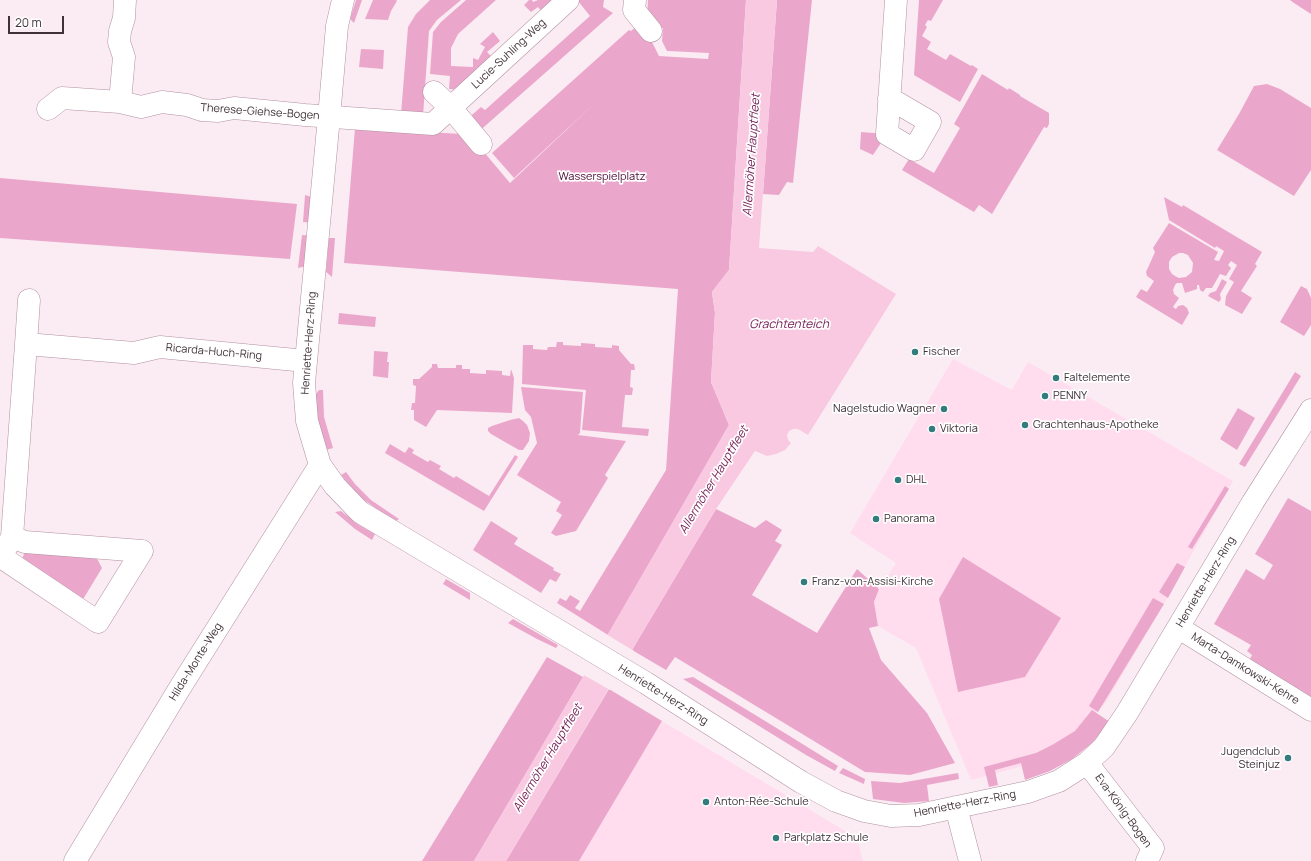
<!DOCTYPE html>
<html>
<head>
<meta charset="utf-8">
<style>
	body { margin:0 }
	#map { position:relative; width:1311px; height:861px; overflow:hidden; background:#fbecf3; font-family:Manrope,sans-serif }
	canvas { display:block }
	.scale { position:absolute; left:8px; top:16px; width:56px; height:18px; box-sizing:border-box; border:2px solid #3f3138; border-top:0; padding-left:5px; font-size:12px; line-height:14px; white-space:nowrap; color:#3f3138; -webkit-text-stroke:3px #fefefe; paint-order:stroke }
</style>
</head>
<body>
<div id="map">
<canvas width="1311" height="861"></canvas>
<div class="scale">20 m</div>
</div>
<script>
const c = document.querySelector('canvas').getContext('2d');
c.lineJoin = 'round';
function paint(path, color) { c.fillStyle = color; c.fill(path, 'evenodd'); }
const toPath = rows => new Path2D(rows.map(r => 'M' + r).join(''));
function stroke(path, color, width, dash) { c.strokeStyle = color; c.lineWidth = width; c.lineCap = dash ? 'butt' : 'round'; c.setLineDash(dash || []); c.stroke(path); }
function drawText(font, color, halo, rows, align = 'center') {
  c.font = font + ' Manrope,sans-serif'; c.lineWidth = 3.5; c.setLineDash([]); c.textBaseline = 'middle'; c.strokeStyle = halo; c.fillStyle = color; for (const [text, x, y, turn = 0] of rows) {
    c.save(); c.translate(x, y); c.rotate((+turn || 0) * Math.PI / 180); c.textAlign = isNaN(turn) ? turn : align; if (halo) c.strokeText(text, 0, 0); c.fillText(text, 0, 0); c.restore();
  }
}
paint(toPath([
	[953,359,1012,390,1028,362,1233,481,1157,616,1106,702,1071,742,1019,767,971,780,916,648,878,626,874,602,879,589,896,563,850,533],
	[662,721,857,838,863,861,579,861]
]), '#ffdcee');
paint(toPath([
	[356,0,362,0,354,23,350,19],
	[373,0,396,0,397,1,391,11,388,20,365,19],
	[430,0,461,0,437,20,429,31,423,116,401,114,408,27,416,14],
	[466,0,496,0,458,34,451,48,451,66,473,67,473,58,478,60,485,47,480,44,493,32,500,41,487,52,494,59,461,90,449,89,450,76,430,74,433,32,441,22],
	[529,0,532,0,533,2,538,0,559,0,544,14,538,7,531,12,524,5],
	[579,0,604,0,603,7,613,13,476,134,465,121,481,107,485,110,590,16,578,1],
	[648,0,746,0,729,270,712,292,715,313,711,382,729,425,608,635,557,603,560,598,566,601,570,595,580,601,575,608,580,611,666,470,678,289,344,263,355,128,462,134,462,139,473,139,510,183,596,102,514,178,492,153,629,30,631,31,637,26,651,40,659,56,708,59,709,53,667,51,662,41,663,28,655,27,647,17],
	[777,0,812,0,793,183,787,182,779,195,763,194],
	[919,0,943,0,931,21,928,20,925,25,927,27,922,36,931,42,927,49,946,60,950,54,971,66,972,65,978,69,960,102,914,75],
	[1290,0,1311,0,1311,14,1294,3],
	[361,49,384,50,383,69,359,67],
	[982,74,1008,90,1009,88,1020,95,1020,96,1049,113,1049,124,1047,128,1044,127,992,214,979,205,974,212,902,170,909,159,934,173,960,128,954,124],
	[1267,84,1280,89,1311,108,1311,170,1294,196,1217,150,1239,114,1254,86],
	[861,132,887,134,873,155,860,149],
	[0,178,297,204,290,259,0,238],
	[305,195,312,197,316,223,303,222],
	[1164,197,1182,207,1183,205,1262,252,1255,264,1257,266,1241,291,1252,298,1242,314,1225,305,1226,296,1234,282,1229,279,1237,265,1231,261,1228,265,1231,268,1226,276,1220,274,1212,288,1206,288,1203,292,1200,290,1199,285,1197,285,1197,289,1185,293,1182,283,1177,283,1175,285,1173,290,1174,294,1179,298,1173,307,1176,309,1178,306,1183,305,1187,308,1189,313,1182,325,1136,297,1141,289,1147,292,1154,281,1147,276,1146,272,1155,252,1153,248,1169,223,1218,252,1214,260,1219,261,1224,251,1216,246,1215,248,1169,220],
	[1179,253,1183,253,1188,255,1193,263,1192,272,1186,277,1179,278,1175,276,1172,274,1169,269,1169,262,1172,257],
	[302,235,314,236,306,266,298,268],
	[329,238,335,238,332,277,326,272],
	[1222,279,1227,282,1220,294,1221,299,1219,302,1208,296,1210,293,1216,291],
	[1301,286,1307,289,1311,298,1311,325,1304,336,1280,322],
	[339,313,376,317,375,327,338,324],
	[557,342,563,342,563,345,581,346,581,343,595,344,595,347,612,348,612,345,619,346,619,350,631,364,634,364,635,370,631,370,630,387,633,388,632,395,625,395,622,427,649,429,648,436,582,430,586,390,522,384,523,345,533,345,533,349,547,350,548,347,556,347],
	[374,351,388,352,387,362,389,362,388,378,373,376],
	[432,364,437,364,438,368,456,368,456,365,462,365,462,369,470,369,470,373,486,374,486,370,502,371,502,375,510,376,511,369,514,378,512,413,437,410,426,427,414,420,414,410,411,410,412,403,415,403,416,386,413,385,413,379,419,379,432,367],
	[1295,372,1301,376,1245,467,1239,464],
	[521,387,583,392,580,433,578,435,626,441,605,475,608,478,576,531,556,536,551,533,562,515,556,511,561,502,517,475,537,443,531,417,525,410],
	[319,390,323,390,324,417,333,448,326,450,318,419,316,408,316,394],
	[1238,408,1255,418,1237,450,1220,439],
	[519,418,523,421,527,425,530,433,529,441,523,450,519,450,491,434,488,431,488,428,492,426,510,420],
	[390,444,405,453,409,447,414,450,412,453,428,462,430,460,441,466,439,469,454,478,456,476,489,496,515,455,518,457,484,511,385,453],
	[346,472,355,484,371,500,399,519,395,522,360,497,341,475],
	[1225,486,1229,489,1192,549,1188,547],
	[1288,498,1311,511,1311,699,1249,661,1252,655,1247,651,1251,645,1214,624,1246,569,1264,580,1273,565,1255,554],
	[716,509,755,528,766,520,782,530,775,541,782,545,752,595,817,633,857,569,879,589,874,602,878,626,869,628,881,660,927,713,955,763,910,775,865,772,675,657,666,670,632,650],
	[341,511,359,525,375,534,372,540,355,529,335,512],
	[491,521,518,538,514,544,554,568,553,570,561,574,556,582,550,579,541,593,473,550],
	[28,551,95,555,102,568,82,601,22,559,24,554],
	[963,557,1061,618,1025,677,958,692,939,599],
	[1177,563,1185,567,1168,598,1159,592],
	[446,579,470,593,470,600,443,584],
	[1153,598,1164,604,1098,712,1089,706],
	[513,619,558,645,556,648,537,639,508,623],
	[547,657,583,677,474,861,422,861],
	[693,677,788,735,838,766,835,771,806,755,683,679],
	[609,689,662,721,579,861,506,861],
	[1092,710,1110,722,1091,744,1072,759,1050,771,1025,780,1021,763,995,770,998,785,989,787,984,767,1036,753,1052,745,1075,731],
	[843,768,865,779,864,784,839,773],
	[958,773,959,779,927,785,929,801,904,803,873,799,871,781,900,783]
]), '#eba7cb');
paint(toPath([
	[746,0,777,0,759,248,813,252,818,246,896,294,808,435,798,429,793,429,789,431,787,435,788,440,791,443,785,450,776,454,767,456,755,451,716,509,506,861,474,861,583,677,729,425,711,382,715,313,712,292,729,270]
]), '#f9c9e2');
paint(toPath([
	[606,634,634,651,610,690,582,674]
]), '#fbecf3');
const minor = toPath([
	[343,0,337,26,329,117,304,383,307,421,320,465,335,486,360,512,646,683,801,782,836,801,864,811,891,816,919,815,1028,792,1059,781,1087,763,1104,747,1127,713,1253,502,1311,410],
	[635,0,634,10,651,31],
	[434,92,451,108,481,144],
	[889,98,930,122,914,150,887,134,896,0],
	[120,102,124,57,119,42,120,31,124,18,125,0],
	[48,109,62,98,120,102,141,107,162,102,187,105,202,110,218,111,234,108,305,115,433,124,568,0],
	[26,344,29,300],
	[12,537,25,542,142,551,98,622,1,557,12,537,26,344,134,353,160,347,306,361],
	[1179,628,1311,710],
	[1087,763,1153,848,1147,861],
	[956,807,970,861],
	[75,861,181,686,320,465]
]);
stroke(minor, '#b190a1', 23);
stroke(minor, '#fff', 22);
for (const [x, y, r, color] of [
	[915,352,4,"#337c7d"],
	[1056,378,4,"#337c7d"],
	[1045,396,4,"#337c7d"],
	[944,409,4,"#337c7d"],
	[1025,425,4,"#337c7d"],
	[932,429,4,"#337c7d"],
	[898,480,4,"#337c7d"],
	[876,519,4,"#337c7d"],
	[804,582,4,"#337c7d"],
	[1288,758,4,"#337c7d"],
	[706,802,4,"#337c7d"],
	[776,838,4,"#337c7d"]
]) { const dot = new Path2D(); dot.arc(x, y, r, 0, 2 * Math.PI); c.fillStyle = color; c.fill(dot); stroke(dot, '#fefefe', 1.5); }
drawText('11px', '#3f3138', '#fefefe', [
	["Lucie-Suhling-Weg",509,54,-43],
	["Therese-Giehse-Bogen",260,112,4],
	["Henriette-Herz-Ring",309,343,-86],
	["Ricarda-Huch-Ring",214,352,5],
	["Henriette-Herz-Ring",1206,582,-59],
	["Hilda-Monte-Weg",196,662,-58],
	["Marta-Damkowski-Kehre",1245,669,32],
	["Henriette-Herz-Ring",663,695,32],
	["Henriette-Herz-Ring",965,804,-11],
	["Eva-König-Bogen",1123,811,54]
]);
drawText('11px', '#4c0936', '#fefefe', [
	["Wasserspielplatz",602,177]
]);
drawText('11px', '#3f3138', '#fefefe', [
	["Fischer",923,352],
	["Faltelemente",1064,378],
	["PENNY",1053,396],
	["Nagelstudio Wagner",936,409,"right"],
	["Grachtenhaus-Apotheke",1033,425],
	["Viktoria",940,429],
	["DHL",906,480],
	["Panorama",884,519],
	["Franz-von-Assisi-Kirche",812,582],
	["Jugendclub",1280,752,"right"],
	["Steinjuz",1280,765,"right"],
	["Anton-Rée-Schule",714,802],
	["Parkplatz Schule",784,838]
], 'left');
drawText('italic 12px', '#772057', '#fefefe', [
	["Allermöher Hauptfleet",752,155,-86],
	["Grachtenteich",789,325],
	["Allermöher Hauptfleet",714,480,-59],
	["Allermöher Hauptfleet",548,758,-59]
]);
</script>
</body>
</html>
